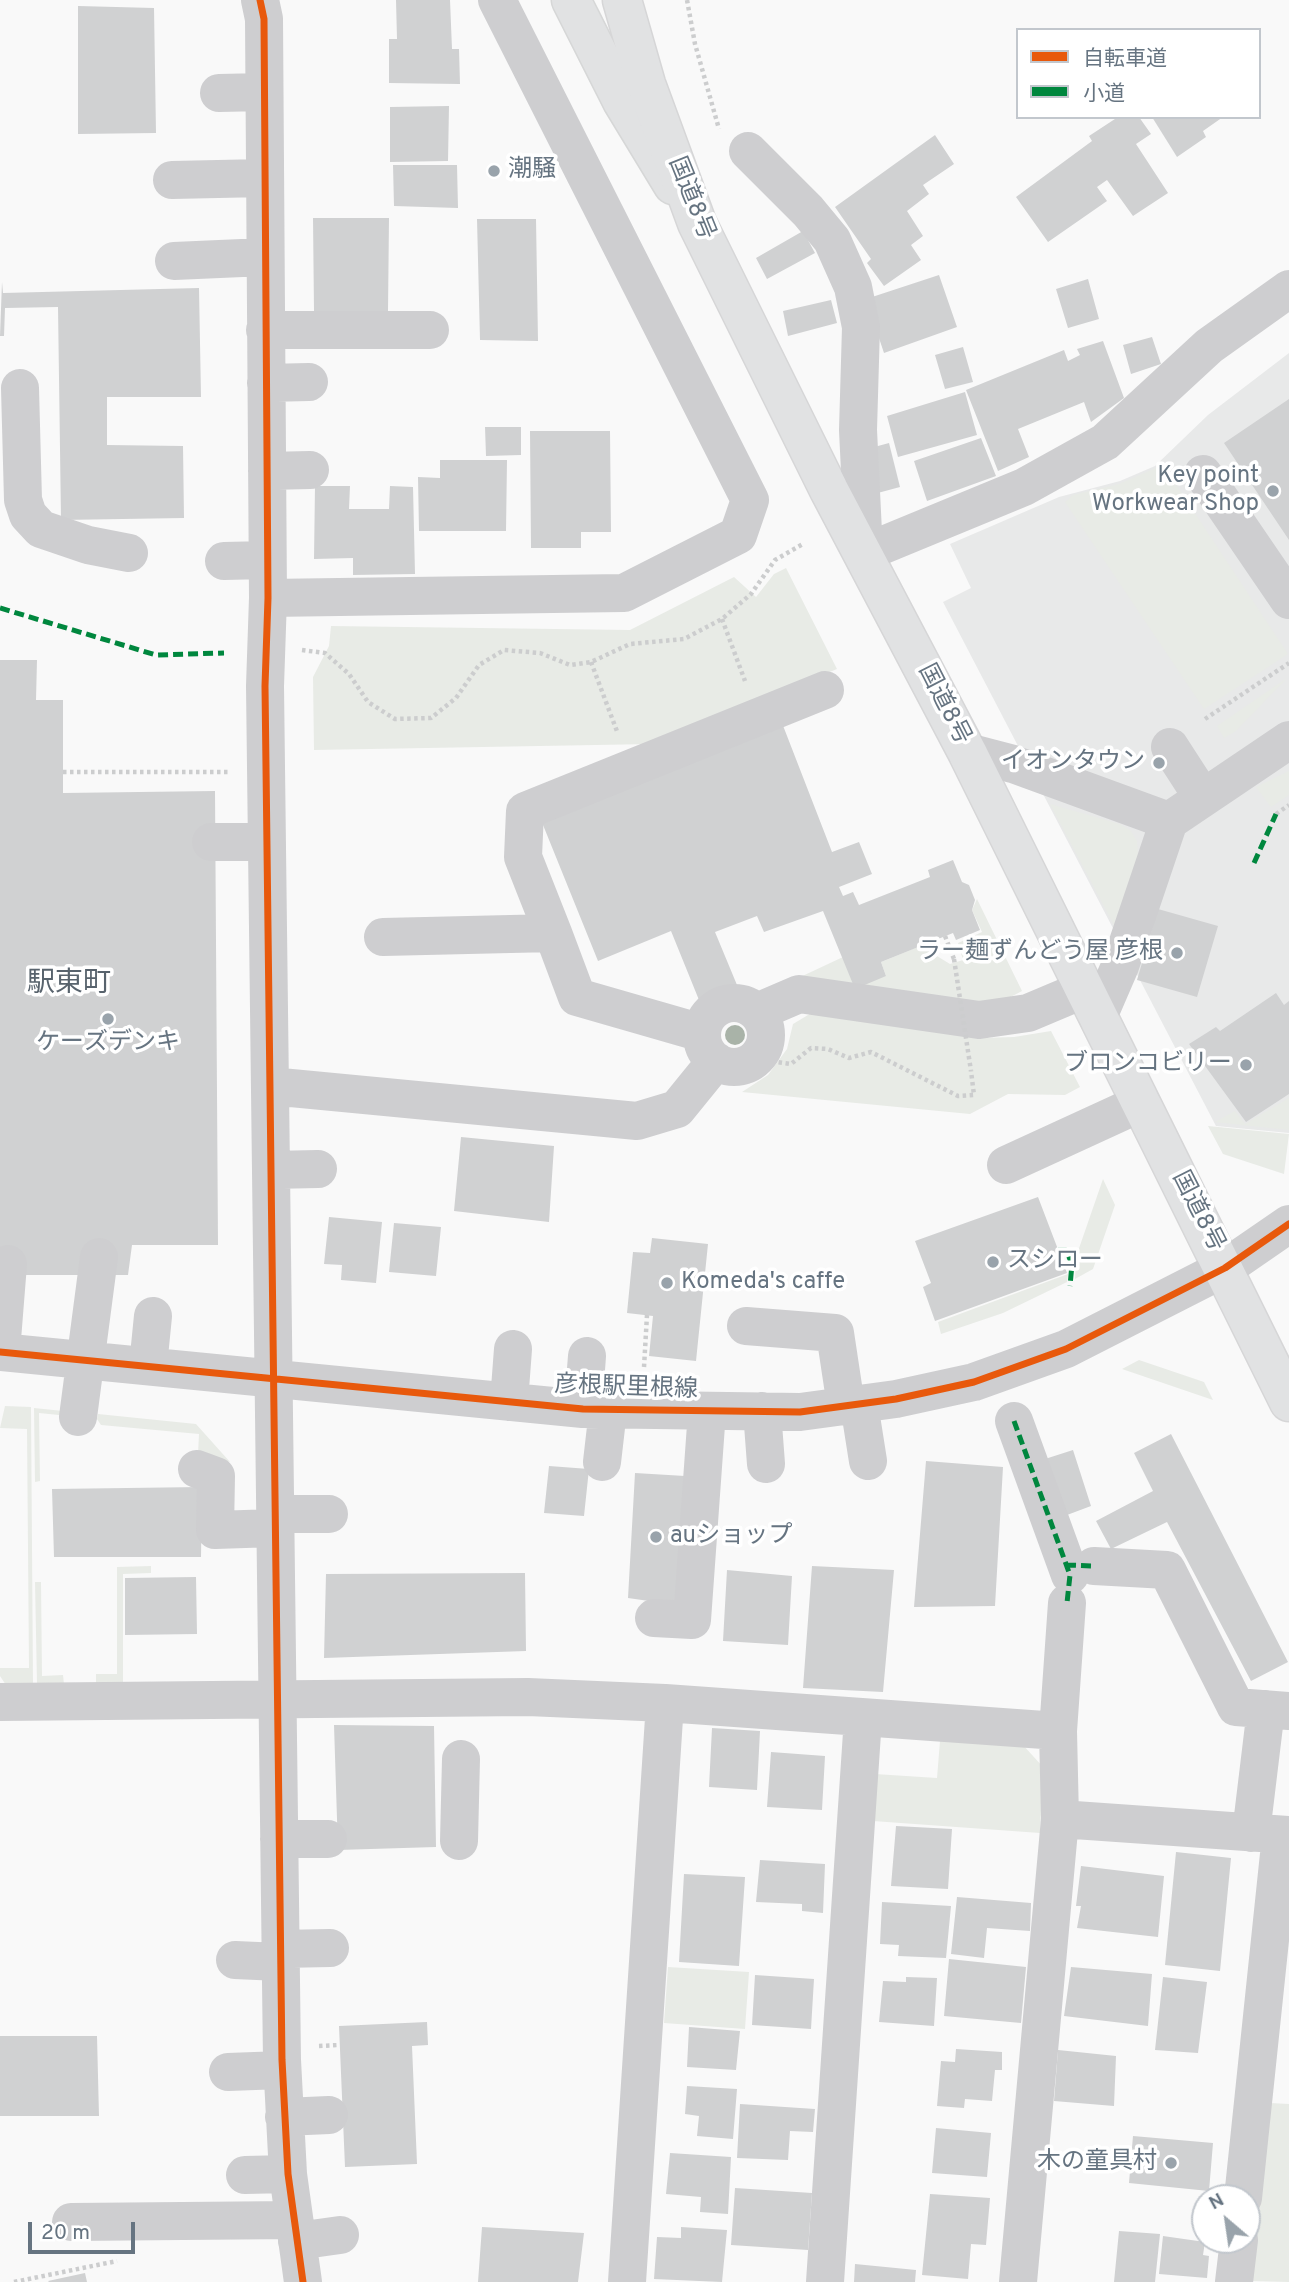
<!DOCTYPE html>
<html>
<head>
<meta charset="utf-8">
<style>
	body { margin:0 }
	#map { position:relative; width:1289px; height:2282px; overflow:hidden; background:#f9f9f9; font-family:Overpass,"Noto Sans JP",sans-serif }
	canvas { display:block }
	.legend { position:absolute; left:1016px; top:28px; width:245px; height:91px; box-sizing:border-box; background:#fff; border:2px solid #c2c7cd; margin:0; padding:9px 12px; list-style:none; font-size:21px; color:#667481 }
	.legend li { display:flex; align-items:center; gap:14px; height:35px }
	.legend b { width:35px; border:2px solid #c2c7cd }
	.north { position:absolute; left:1191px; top:2184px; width:70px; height:70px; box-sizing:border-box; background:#fff; border:2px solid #c2c7cd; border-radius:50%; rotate:331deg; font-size:19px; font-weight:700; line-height:28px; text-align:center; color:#667481 }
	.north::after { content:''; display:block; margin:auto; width:24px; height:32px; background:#99a3ab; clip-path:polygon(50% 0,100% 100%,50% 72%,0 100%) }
	.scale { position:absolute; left:28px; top:2222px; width:107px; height:32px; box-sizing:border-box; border:4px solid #667481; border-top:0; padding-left:9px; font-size:21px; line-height:24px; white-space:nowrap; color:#667481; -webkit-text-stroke:5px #fff; paint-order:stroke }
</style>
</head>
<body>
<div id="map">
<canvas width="1289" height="2282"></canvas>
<ul class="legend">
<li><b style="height:9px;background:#e8590c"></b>自転車道</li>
<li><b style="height:9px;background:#00873e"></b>小道</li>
</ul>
<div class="north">N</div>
<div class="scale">20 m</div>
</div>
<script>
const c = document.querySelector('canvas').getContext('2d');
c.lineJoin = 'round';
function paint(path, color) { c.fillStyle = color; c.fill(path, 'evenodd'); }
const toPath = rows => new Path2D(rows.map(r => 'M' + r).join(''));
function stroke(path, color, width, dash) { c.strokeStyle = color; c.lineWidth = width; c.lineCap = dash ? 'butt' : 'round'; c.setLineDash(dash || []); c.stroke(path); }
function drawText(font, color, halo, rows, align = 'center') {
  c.font = font + ' Overpass,"Noto Sans JP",sans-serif'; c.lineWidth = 7; c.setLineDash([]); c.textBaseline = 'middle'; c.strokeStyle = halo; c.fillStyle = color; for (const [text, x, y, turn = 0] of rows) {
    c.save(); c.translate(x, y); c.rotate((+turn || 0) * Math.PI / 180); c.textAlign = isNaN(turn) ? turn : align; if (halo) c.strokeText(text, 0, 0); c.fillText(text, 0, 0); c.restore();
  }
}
paint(toPath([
	[1289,353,1289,1133,1216,1126,943,602,971,588,950,544,1059,497,1120,481,1155,466,1208,415]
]), '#e8e9e9');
paint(toPath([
	[1163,465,1288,654,1204,709,1065,502,1073,495,1119,484],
	[786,568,837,669,652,744,314,750,313,677,329,646,331,626,630,630,734,577,756,597,774,574],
	[1287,678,1236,731,1224,738,1217,726],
	[1289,771,1289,795,1271,807,1256,787],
	[1050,804,1120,824,1130,830,1137,841,1138,855,1116,929],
	[977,899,1022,991,1005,1000,981,1004,796,979,843,957,886,976,881,962,925,944,932,953,950,964,963,960,958,943,982,932,972,910],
	[813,1012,979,1038,1014,1037,1051,1031,1080,1087,1065,1095,1008,1094,970,1114,742,1092,768,1075,787,1049,793,1024],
	[1289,1098,1289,1130,1215,1122,1235,1111,1245,1124],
	[1208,1126,1289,1134,1284,1174,1223,1154],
	[1103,1179,1115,1205,1093,1269,1075,1279,1076,1257],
	[1068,1274,1067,1282,1003,1313,941,1334,938,1322],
	[1139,1360,1204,1382,1213,1400,1122,1369],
	[5,1406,31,1407,33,1685,6,1685,0,1676,0,1668,29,1668,27,1429,0,1428],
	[34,1408,63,1411,59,1415,39,1413,40,1481,35,1482],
	[98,1414,196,1424,230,1462,198,1454,199,1434,101,1425,97,1419],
	[151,1566,151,1573,123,1574,123,1683,96,1685,96,1674,117,1674,117,1567],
	[35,1582,41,1582,42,1676,63,1675,64,1684,37,1684],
	[940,1741,1023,1745,1043,1767,1040,1833,873,1821,875,1774,937,1778],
	[668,1967,749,1972,745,2029,664,2023],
	[1270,2103,1289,2104,1289,2282,1251,2281]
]), '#e8ebe6');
paint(toPath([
	[396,0,450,0,452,49,459,49,460,84,389,83,389,39,397,39],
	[78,6,154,8,156,133,78,134],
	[449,106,448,161,390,162,390,107],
	[1118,117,1139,117,1151,134,1136,144,1168,193,1133,216,1107,180,1097,187,1107,201,1048,242,1016,197,1092,141,1089,136],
	[1152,117,1223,117,1203,131,1206,137,1177,157],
	[935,135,954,164,923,185,929,194,907,211,923,236,911,245,921,260,884,286,867,263,871,259,835,207],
	[393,165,457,165,458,208,394,206],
	[313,218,389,218,388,311,314,311],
	[477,219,536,219,538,341,480,340],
	[803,231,815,253,767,279,756,258],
	[939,275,957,327,884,353,866,299],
	[1088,279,1099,319,1068,328,1056,289],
	[2,282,3,293,199,288,201,397,107,397,107,445,183,446,184,518,61,520,58,307,5,308,4,336,0,336],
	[831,300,837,323,788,336,783,311],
	[1152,337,1161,364,1131,374,1123,345],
	[1103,341,1124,398,1091,422,1084,402,1018,429,1029,457,998,471,966,390,1064,350,1068,361,1080,355,1077,349],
	[963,347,973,382,945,389,935,355],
	[965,392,977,435,898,457,887,416],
	[1289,399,1289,540,1224,443],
	[485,427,521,427,521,455,486,456],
	[530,431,610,431,611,532,581,532,581,548,531,548],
	[981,438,996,476,927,501,914,461],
	[889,443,900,487,874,494,867,449],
	[440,460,507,460,506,531,419,531,418,477,440,478],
	[315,486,350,486,349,509,389,509,390,486,413,487,415,574,353,575,353,558,314,559],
	[0,660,37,660,36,700,63,700,63,793,215,791,218,1245,132,1245,128,1275,0,1275],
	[782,723,832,852,859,842,872,874,839,887,843,896,853,892,859,905,930,877,928,870,953,860,962,882,969,885,975,900,972,910,980,930,956,940,953,933,881,962,886,976,855,989,823,911,764,932,757,916,715,932,737,985,699,1000,671,931,598,961,541,820],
	[1158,909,1218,926,1197,997,1137,980],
	[1276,993,1284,1005,1289,1001,1289,1094,1246,1122,1189,1044,1216,1027,1220,1031],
	[461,1137,554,1146,549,1222,454,1211],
	[1038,1197,1067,1273,935,1321,923,1287,931,1283,915,1241],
	[329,1217,382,1222,376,1283,341,1280,342,1265,324,1264],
	[394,1223,441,1227,436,1276,389,1272],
	[652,1238,708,1244,696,1361,649,1356,653,1316,627,1313,633,1252,650,1253],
	[1171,1434,1288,1662,1251,1681,1167,1522,1111,1549,1096,1521,1153,1491,1134,1453],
	[1073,1450,1091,1506,1067,1515,1045,1459],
	[926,1461,1003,1467,995,1606,914,1607],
	[549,1466,589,1469,584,1516,544,1513],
	[635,1473,685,1476,677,1605,628,1598],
	[202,1487,201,1557,54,1557,52,1489],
	[812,1566,894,1570,883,1692,803,1688],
	[727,1570,792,1576,788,1645,723,1641],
	[525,1573,526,1651,324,1658,326,1574],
	[196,1577,197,1634,125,1635,125,1578],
	[334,1725,434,1726,436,1847,338,1850],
	[712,1728,760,1731,757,1790,709,1787],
	[771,1752,825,1756,822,1810,767,1807],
	[896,1826,952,1829,948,1889,891,1886],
	[1176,1852,1231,1858,1220,1971,1165,1965],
	[760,1860,825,1864,823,1913,802,1911,802,1904,756,1902],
	[1081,1866,1164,1876,1158,1937,1077,1928,1081,1906,1076,1906],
	[684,1874,745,1877,739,1966,679,1962],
	[957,1897,1031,1903,1030,1931,987,1928,984,1958,951,1954],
	[882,1902,951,1906,946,1958,898,1956,899,1945,880,1944],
	[949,1959,1026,1967,1021,2023,944,2016],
	[1071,1967,1152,1974,1148,2026,1064,2016],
	[755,1975,814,1979,811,2029,752,2025],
	[906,1977,937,1978,934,2026,879,2022,883,1981,906,1982],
	[1163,1977,1207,1982,1198,2053,1155,2050],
	[427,2022,428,2045,412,2046,417,2164,345,2167,339,2026],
	[689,2027,740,2031,736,2070,687,2067],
	[0,2036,97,2036,99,2116,0,2116],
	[956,2049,1002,2052,1002,2070,995,2070,992,2101,965,2099,964,2108,937,2106,941,2061,955,2062],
	[1058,2050,1116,2056,1114,2106,1054,2101],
	[687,2086,737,2089,733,2139,697,2136,699,2116,685,2114],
	[740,2104,815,2109,813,2132,790,2131,788,2160,737,2158],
	[936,2128,991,2133,987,2177,932,2173],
	[1133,2136,1213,2143,1209,2191,1129,2183],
	[670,2153,731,2157,728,2214,700,2212,701,2197,666,2194],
	[735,2188,812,2193,808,2250,731,2245],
	[930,2194,990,2198,986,2245,971,2244,968,2279,922,2275],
	[482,2227,584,2233,578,2282,478,2282],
	[681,2227,727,2230,722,2282,654,2279,657,2237,681,2238],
	[1119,2231,1160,2234,1155,2282,1114,2282],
	[1163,2236,1205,2242,1203,2255,1209,2256,1207,2278,1159,2274],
	[855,2264,916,2270,915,2282,854,2282],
	[85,2273,87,2282,49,2282,48,2281]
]), '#d0d1d2');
const major = toPath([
	[571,0,622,101,673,185]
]);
const highway = toPath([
	[622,0,646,84,697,223,829,490,967,752,1289,1402]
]);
stroke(major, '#d6d7d7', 41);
stroke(highway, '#d6d6d7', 41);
stroke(toPath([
	[687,0,695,44,719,129],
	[722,619,745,681],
	[302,650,325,653,349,674,368,702,395,719,431,718,456,698,479,665,504,650,540,653,570,665,591,662,630,644,684,639,722,619,751,594,775,560,803,544],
	[591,662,618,734],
	[1205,719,1289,663],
	[63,772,229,772],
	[1276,814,1289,805],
	[945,936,954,959],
	[761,1051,777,1062,791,1064,811,1048,828,1049,849,1058,871,1052,958,1096,974,1095,971,1071],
	[644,1367,647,1315],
	[319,2046,339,2045],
	[14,2282,117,2261]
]), '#cccdce', 4.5, [3.5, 3.5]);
stroke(toPath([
	[260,0,264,19,268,598,265,686,282,2060,288,2174,303,2282],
	[219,93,264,92],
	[748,151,808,211,832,240,853,287,861,327,858,430,864,553,1024,487,1105,442,1209,346,1289,289],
	[172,180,264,178],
	[174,261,265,257],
	[265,330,430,330],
	[266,383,309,382],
	[20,388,23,500,28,515,41,529,88,545,129,553],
	[267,471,310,470],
	[1203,474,1289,600],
	[224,561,267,560],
	[268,598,624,593,738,535,750,500,497,0],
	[1170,747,1203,798],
	[967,752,1013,764,1169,821],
	[211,842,267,842],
	[553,933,523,857,525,811,825,690],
	[383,937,553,933,577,997,702,1033],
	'702 1035a32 32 0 1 1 64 0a32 32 0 1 1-64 0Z',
	[757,1012,799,994,979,1020,1028,1013,1085,989],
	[1098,1017,1120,966,1169,821,1289,740],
	[270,1086,637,1121,677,1109,716,1061],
	[1006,1165,1141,1103],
	[271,1170,318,1169],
	[746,1326,835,1333,846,1406],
	[0,1352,583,1409,800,1412,896,1399,974,1382,1066,1349,1225,1268,1289,1224],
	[1,1352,8,1264],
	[148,1366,153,1316],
	[509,1402,513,1349],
	[859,1404,868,1461],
	[583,1409,587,1356],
	[762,1411,766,1464],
	[78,1417,99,1257],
	[1014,1421,1070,1575],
	[602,1462,608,1410],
	[197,1469,216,1476,215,1530,275,1528],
	[275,1514,329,1514],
	[1094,1566,1167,1570,1236,1707,1289,1711],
	[654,1618,692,1620,707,1411],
	[0,1702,528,1697,665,1703,1058,1731],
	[1060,1819,1289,1835],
	[1251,1833,1266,1709],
	[279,1839,328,1839],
	[459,1841,461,1759],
	[280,1949,330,1948],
	[235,1960,280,1962],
	[228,2072,282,2070],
	[284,2117,329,2115],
	[245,2175,288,2174],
	[1243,2198,1281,1835],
	[71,2222,294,2220],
	[297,2241,340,2235],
	[627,2282,665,1703],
	[825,2282,863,1718],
	[1018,2282,1060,1819,1058,1731,1067,1603],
	[1234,2282,1239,2240]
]), '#ceced0', 38);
stroke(major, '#e1e2e3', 38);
stroke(highway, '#e1e2e3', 38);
stroke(toPath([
	[954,959,971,1071]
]), '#cccdce', 4.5, [3.5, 3.5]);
stroke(toPath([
	[0,608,156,655,224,653],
	[1254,863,1276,814],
	[1058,1250,1066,1250,1072,1264,1070,1286],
	[1014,1421,1070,1575,1067,1603],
	[1066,1565,1094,1566]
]), '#00873e', 5, [10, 5]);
stroke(toPath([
	[260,0,264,19,268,598,265,686,282,2060,288,2174,303,2282],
	[0,1352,583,1409,800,1412,896,1399,974,1382,1066,1349,1225,1268,1289,1224]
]), '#e8590c', 7);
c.fillStyle = '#a9b3a8';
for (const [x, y] of [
	[735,1035]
]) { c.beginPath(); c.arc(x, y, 10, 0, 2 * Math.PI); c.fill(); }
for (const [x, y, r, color] of [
	[494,171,7,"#99a3ab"],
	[1273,491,7,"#99a3ab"],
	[1159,763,7,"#99a3ab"],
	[1177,953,7,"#99a3ab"],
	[108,1019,7,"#99a3ab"],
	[1246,1065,7,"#99a3ab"],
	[993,1262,7,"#99a3ab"],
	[667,1283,7,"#99a3ab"],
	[656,1537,7,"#99a3ab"],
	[1171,2163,7,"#99a3ab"]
]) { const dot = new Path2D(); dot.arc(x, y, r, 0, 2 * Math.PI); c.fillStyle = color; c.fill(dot); stroke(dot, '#fff', 2.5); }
drawText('24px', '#667481', '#fff', [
	["潮騒",508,171,"left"],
	["Key point",1259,477],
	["Workwear Shop",1259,505],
	["イオンタウン",1145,763],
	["ラー麺ずんどう屋 彦根",1163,953],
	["ケーズデンキ",108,1044,"center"],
	["ブロンコビリー",1232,1065],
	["スシロー",1007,1262,"left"],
	["Komeda's caffe",681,1283,"left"],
	["auショップ",670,1537,"left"],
	["木の童具村",1157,2163]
], 'right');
drawText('24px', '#667481', '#fff', [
	["国道8号",690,199,68],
	["国道8号",943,705,63],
	["国道8号",1197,1212,63],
	["彦根駅里根線",626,1389,2]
]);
drawText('28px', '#58636d', '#fff', [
	["駅東町",69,985]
]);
</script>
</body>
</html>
